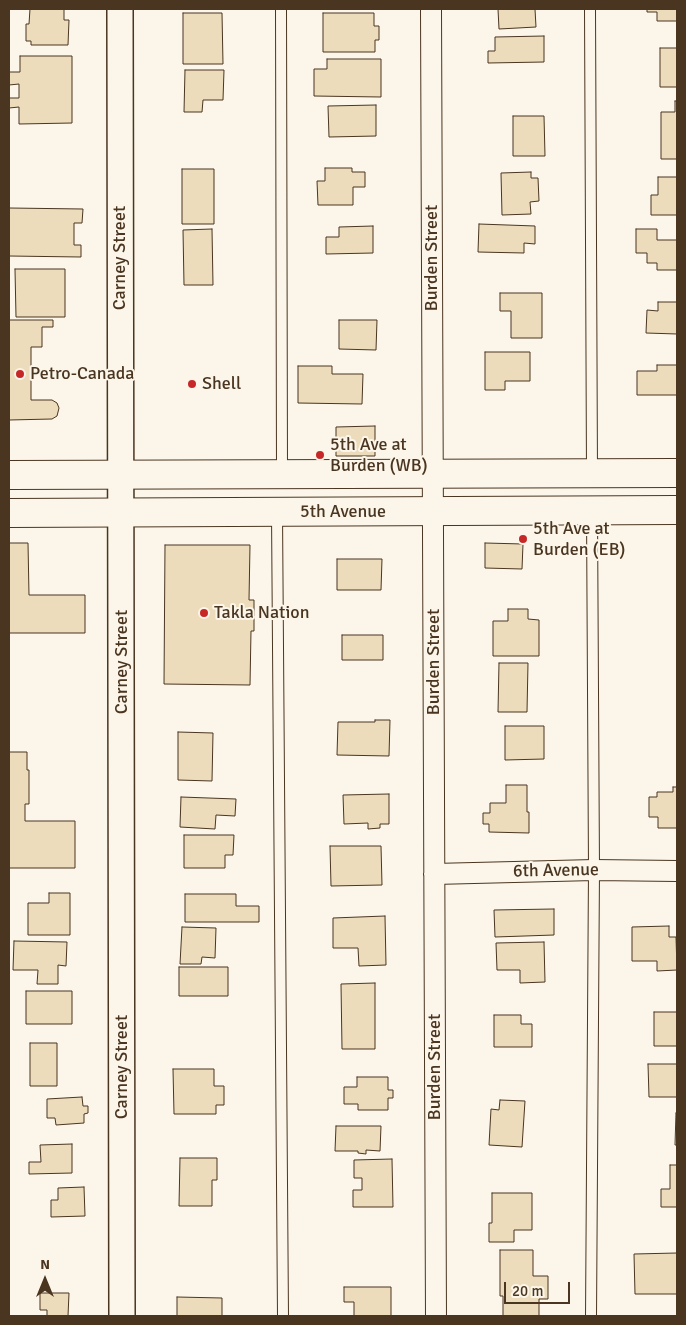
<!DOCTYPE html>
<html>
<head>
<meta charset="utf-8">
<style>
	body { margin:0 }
	#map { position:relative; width:686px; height:1325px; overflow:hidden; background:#fbf6e9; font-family:Signika,sans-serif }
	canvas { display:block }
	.frame { position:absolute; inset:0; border:10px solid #4a3520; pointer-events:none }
	.north { position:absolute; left:20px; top:1255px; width:50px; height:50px; -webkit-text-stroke:4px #fbf6e9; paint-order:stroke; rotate:0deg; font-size:14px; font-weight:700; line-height:20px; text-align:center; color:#4a3520 }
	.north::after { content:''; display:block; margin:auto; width:18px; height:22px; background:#4a3520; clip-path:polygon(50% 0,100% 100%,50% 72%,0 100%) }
	.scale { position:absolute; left:504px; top:1282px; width:66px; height:22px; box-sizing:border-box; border:2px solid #4a3520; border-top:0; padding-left:6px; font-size:15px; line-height:18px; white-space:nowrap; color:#4a3520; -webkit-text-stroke:4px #fbf6e9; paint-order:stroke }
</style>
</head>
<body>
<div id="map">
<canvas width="686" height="1325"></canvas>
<div class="frame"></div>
<div class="north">N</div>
<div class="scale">20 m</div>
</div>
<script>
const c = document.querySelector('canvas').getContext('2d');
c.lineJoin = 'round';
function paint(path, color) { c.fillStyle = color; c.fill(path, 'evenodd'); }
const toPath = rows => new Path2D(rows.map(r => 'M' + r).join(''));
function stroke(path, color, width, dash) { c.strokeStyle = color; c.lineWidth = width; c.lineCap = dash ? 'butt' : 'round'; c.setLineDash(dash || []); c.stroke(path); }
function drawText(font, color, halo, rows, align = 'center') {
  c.font = font + ' Signika,sans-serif'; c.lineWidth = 4; c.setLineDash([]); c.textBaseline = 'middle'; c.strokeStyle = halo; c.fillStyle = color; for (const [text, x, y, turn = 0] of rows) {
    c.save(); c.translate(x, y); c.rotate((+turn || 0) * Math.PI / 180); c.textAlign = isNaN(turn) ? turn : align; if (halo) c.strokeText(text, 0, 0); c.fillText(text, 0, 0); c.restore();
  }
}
const building = toPath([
	[30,9,64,9,64,20,69,20,68,45,31,45,31,41,26,41,26,24,29,24,30,9],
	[498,9,535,9,536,27,499,29,498,9],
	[647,9,677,9,677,21,657,21,657,12,647,12,647,9],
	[183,13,222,13,223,64,183,64,183,13],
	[323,13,374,13,374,26,379,26,379,40,375,40,375,52,323,52,323,13],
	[544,36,544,62,488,63,488,51,495,51,495,37,544,36],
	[660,48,677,48,677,87,660,87,660,48],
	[20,56,72,56,72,123,19,124,19,107,9,108,9,98,19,98,19,84,9,85,9,72,20,72,20,56],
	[327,59,381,59,381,97,314,96,314,69,327,69,327,59],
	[185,70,224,70,223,100,203,100,202,112,184,112,185,70],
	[675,101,677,101,677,159,661,159,661,112,675,112,675,101],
	[376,105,376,136,329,137,328,106,376,105],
	[513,116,544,116,545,156,513,156,513,116],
	[325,168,352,168,352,172,365,172,365,187,353,187,353,205,318,205,317,181,325,181,325,168],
	[182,169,214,169,214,224,182,224,182,169],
	[531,172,531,178,538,178,539,201,530,202,531,214,502,215,501,173,531,172],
	[658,177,677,177,677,215,651,215,651,195,658,195,658,177],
	[9,208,83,209,82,223,74,223,74,245,81,245,81,257,9,256,9,208],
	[479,224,535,226,535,244,524,243,524,253,478,252,479,224],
	[373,226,373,253,326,254,326,237,339,237,339,227,373,226],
	[212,229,213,285,184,285,183,230,212,229],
	[636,229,657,229,657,240,677,240,677,270,657,270,657,263,647,263,647,253,636,253,636,229],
	[15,269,65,269,65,317,16,317,15,269],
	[500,293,542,293,542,338,511,338,511,311,500,311,500,293],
	[658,302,677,302,677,334,646,333,647,310,658,311,658,302],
	[9,320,53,320,53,327,42,327,42,347,31,347,31,400,52,400,57,403,59,408,57,416,52,419,9,420,9,320],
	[339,320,377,320,376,350,339,349,339,320],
	[485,352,530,352,530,381,505,381,505,390,485,390,485,352],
	[657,365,677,365,677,395,637,395,637,371,657,371,657,365],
	[298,366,332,366,332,374,363,374,362,404,298,403,298,366],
	[375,426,375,456,336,456,336,427,375,426],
	[9,543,28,543,29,595,85,595,85,633,9,633,9,543],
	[485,543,523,544,522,569,485,568,485,543],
	[165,545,250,545,249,600,254,600,254,631,251,631,250,685,164,684,165,545],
	[337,559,382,559,381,590,337,590,337,559],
	[508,609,528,609,528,619,539,620,539,656,493,656,493,621,508,621,508,609],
	[342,635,383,635,383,660,342,660,342,635],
	[499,663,528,663,527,712,498,712,499,663],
	[375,720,390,720,389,756,337,755,338,722,375,722,375,720],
	[505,726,544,726,544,759,505,760,505,726],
	[178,732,213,733,212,781,178,780,178,732],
	[9,752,27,752,27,770,29,770,29,804,25,804,25,821,75,821,75,868,9,868,9,752],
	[506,785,527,785,527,812,529,812,529,833,489,832,489,824,483,824,483,813,490,813,490,803,506,803,506,785],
	[673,787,677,787,677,828,658,828,658,817,649,817,649,797,657,797,657,792,673,792,673,787],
	[389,794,389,824,380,824,380,828,368,829,368,823,344,824,343,795,389,794],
	[181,797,236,799,235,816,216,815,215,829,180,827,181,797],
	[184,835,234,835,233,855,225,855,225,868,184,868,184,835],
	[330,846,381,846,382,885,331,886,330,846],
	[49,893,70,893,70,935,28,935,28,903,49,903,49,893],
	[185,894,236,894,236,906,259,906,259,922,185,922,185,894],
	[554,909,554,935,495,937,494,910,554,909],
	[385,916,386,965,359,966,358,948,333,948,333,918,385,916],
	[669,926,669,937,676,937,677,970,657,971,657,961,632,961,632,927,669,926],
	[182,927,216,928,215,958,202,957,201,964,180,964,182,927],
	[14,941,67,942,66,966,58,965,58,984,37,984,38,970,13,970,14,941],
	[544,942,545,982,520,983,520,970,497,970,496,943,544,942],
	[179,967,228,967,228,996,179,996,179,967],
	[375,983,375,1049,342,1049,341,984,375,983],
	[26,991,72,991,72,1024,26,1024,26,991],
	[654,1012,677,1012,677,1046,654,1046,654,1012],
	[494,1015,521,1015,521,1024,532,1024,532,1047,494,1047,494,1015],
	[30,1043,57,1043,57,1086,30,1086,30,1043],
	[648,1064,677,1064,677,1097,649,1097,648,1064],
	[173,1069,214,1069,214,1086,224,1086,224,1105,216,1105,216,1114,174,1114,173,1069],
	[357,1077,388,1077,388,1090,393,1090,393,1098,388,1098,388,1110,358,1110,358,1104,344,1104,344,1087,357,1087,357,1077],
	[82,1097,83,1106,88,1106,88,1113,84,1114,84,1123,56,1125,55,1118,47,1118,47,1099,82,1097],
	[500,1100,525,1101,522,1147,489,1145,491,1109,499,1110,500,1100],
	[676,1113,677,1113,677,1145,675,1145,676,1113],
	[336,1126,381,1126,380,1151,366,1150,366,1154,358,1153,358,1151,335,1151,336,1126],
	[72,1144,72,1173,29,1174,29,1162,41,1162,40,1145,72,1144],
	[180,1158,217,1158,217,1180,212,1180,212,1206,179,1206,180,1158],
	[392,1159,393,1207,353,1207,353,1190,362,1190,362,1178,354,1178,354,1160,392,1159],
	[670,1165,677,1165,677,1207,661,1207,661,1189,670,1189,670,1165],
	[84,1187,85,1216,51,1217,51,1200,58,1200,58,1188,84,1187],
	[492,1193,532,1193,532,1230,514,1230,514,1242,489,1242,489,1223,492,1223,492,1193],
	[500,1250,533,1250,533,1276,548,1276,548,1299,539,1299,539,1316,503,1316,503,1296,500,1296,500,1250],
	[677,1253,677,1294,635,1294,634,1254,677,1253],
	[344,1287,391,1287,391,1316,354,1316,354,1302,344,1302,344,1287],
	[40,1293,69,1293,68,1316,47,1316,47,1310,40,1310,40,1293],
	[177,1297,222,1298,222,1316,177,1316,177,1297]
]);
paint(building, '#ecdcbc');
stroke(building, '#4a3520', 1);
const service = toPath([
	[281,9,282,473],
	[590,9,592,473],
	[277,513,283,1316],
	[591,1316,594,870,592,512]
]);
const minor = toPath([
	[431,9,436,1316],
	[434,874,594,870,677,871]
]);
const tertiary = toPath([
	[120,9,122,1316]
]);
const secondary = toPath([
	[9,475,677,473],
	[9,513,677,510]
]);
stroke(service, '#4a3520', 12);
stroke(minor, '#4a3520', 22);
stroke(tertiary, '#4a3520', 28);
stroke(secondary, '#4a3520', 30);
stroke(service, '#fbf6e9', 10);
stroke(minor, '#fbf6e9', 20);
stroke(tertiary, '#fbf6e9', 25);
stroke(secondary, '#fbf6e9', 28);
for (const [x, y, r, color] of [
	[20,374,5,"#c62828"],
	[192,384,5,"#c62828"],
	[320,455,5,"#c62828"],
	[523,539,5,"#c62828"],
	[204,613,5,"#c62828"]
]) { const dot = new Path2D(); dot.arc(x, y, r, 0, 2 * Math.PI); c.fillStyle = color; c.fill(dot); stroke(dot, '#fbf6e9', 2); }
drawText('18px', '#4a3520', '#fbf6e9', [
	["Carney Street",120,258,-90],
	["Burden Street",432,258,-90],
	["5th Avenue",343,512],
	["Carney Street",122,662,-90],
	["Burden Street",434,662,-90],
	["6th Avenue",556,871,-1],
	["Carney Street",122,1067,-90],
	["Burden Street",435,1067,-90]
]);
drawText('18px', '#4a3520', '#fbf6e9', [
	["Petro-Canada",30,374],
	["Shell",202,384],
	["5th Ave at",330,445],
	["Burden (WB)",330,466],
	["5th Ave at",533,529],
	["Burden (EB)",533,550],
	["Takla Nation",214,613]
], 'left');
</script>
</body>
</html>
